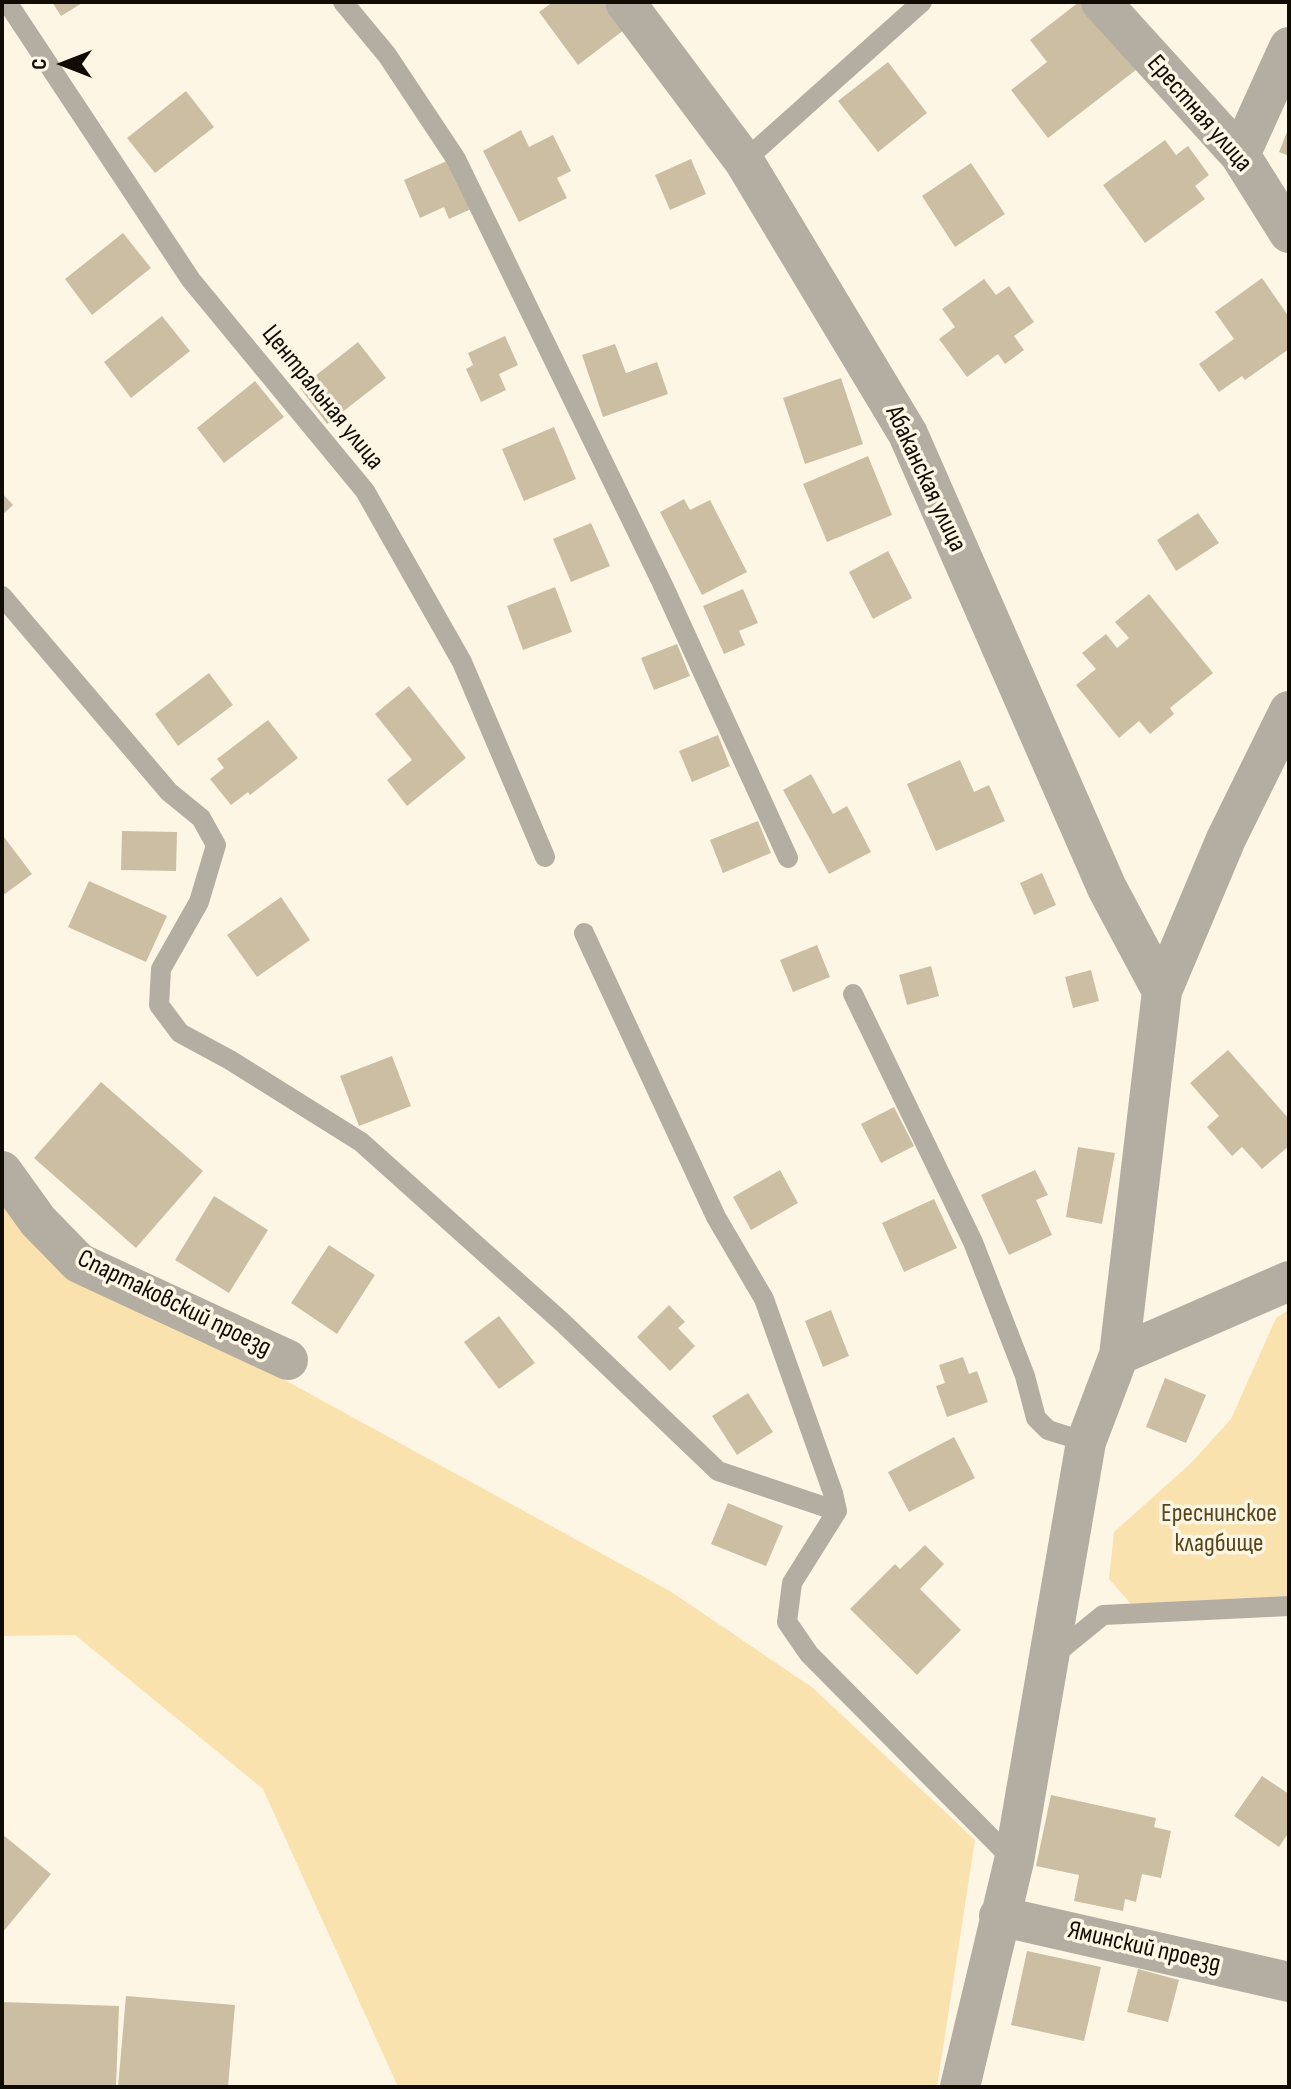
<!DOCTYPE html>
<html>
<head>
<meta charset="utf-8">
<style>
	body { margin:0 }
	#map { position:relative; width:1291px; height:2089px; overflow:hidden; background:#fef6e5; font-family:"Sofia Sans Condensed",sans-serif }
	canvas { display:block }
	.frame { position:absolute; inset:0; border:4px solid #100b03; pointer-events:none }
	.north { position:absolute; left:24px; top:24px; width:80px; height:80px; -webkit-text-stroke:6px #fef6e5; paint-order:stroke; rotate:270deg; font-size:22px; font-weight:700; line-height:32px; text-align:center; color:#100b03 }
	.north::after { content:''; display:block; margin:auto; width:28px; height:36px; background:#100b03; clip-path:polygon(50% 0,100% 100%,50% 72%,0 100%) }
</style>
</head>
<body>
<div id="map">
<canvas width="1291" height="2089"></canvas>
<div class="frame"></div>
<div class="north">С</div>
</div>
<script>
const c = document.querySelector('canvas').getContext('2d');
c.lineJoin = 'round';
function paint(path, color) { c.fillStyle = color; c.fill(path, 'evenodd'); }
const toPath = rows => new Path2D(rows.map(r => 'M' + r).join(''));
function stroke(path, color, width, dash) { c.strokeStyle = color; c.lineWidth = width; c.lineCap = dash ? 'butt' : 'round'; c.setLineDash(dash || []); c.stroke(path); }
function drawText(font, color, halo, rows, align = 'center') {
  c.font = font + ' "Sofia Sans Condensed",sans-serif'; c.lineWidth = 7; c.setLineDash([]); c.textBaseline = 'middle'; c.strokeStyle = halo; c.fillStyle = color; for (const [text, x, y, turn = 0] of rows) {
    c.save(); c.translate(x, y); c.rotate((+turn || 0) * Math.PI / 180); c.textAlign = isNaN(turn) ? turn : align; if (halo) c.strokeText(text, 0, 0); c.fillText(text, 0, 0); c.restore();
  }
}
paint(toPath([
	[2,1157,45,1217,239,1355,670,1591,813,1688,975,1840,937,2087,398,2087,263,1789,75,1635,2,1636],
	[1289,1310,1289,1596,1131,1604,1109,1579,1114,1532,1191,1463,1231,1419,1276,1318]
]), '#fae2af');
paint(toPath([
	[52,2,84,2,61,16],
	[553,2,603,2,624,30,578,65,539,12],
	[1079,2,1091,2,1141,66,1048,138,1011,90,1047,62,1030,40],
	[888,62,927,113,878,152,838,101],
	[186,91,214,127,155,173,127,138],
	[1289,127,1289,156,1279,152],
	[521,130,529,147,553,135,571,171,557,178,567,198,519,222,483,151],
	[1165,140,1176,155,1188,146,1209,175,1195,186,1205,199,1145,243,1103,185],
	[691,159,706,194,670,210,655,175],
	[449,160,471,209,449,219,444,207,420,218,404,180],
	[971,163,1005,214,955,247,922,196],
	[123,233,151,268,92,315,65,279],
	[1262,278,1289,317,1289,349,1245,380,1242,376,1219,392,1199,364,1234,339,1215,312],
	[984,279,996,295,1009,286,1034,322,1014,336,1024,350,1005,364,998,354,967,377,939,339,955,327,942,309],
	[162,316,190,351,131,398,104,362],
	[505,336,518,365,499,374,506,390,481,402,466,369,473,365,468,353],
	[358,342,386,378,327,424,300,388],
	[615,344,626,373,657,362,668,394,603,417,582,355],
	[841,378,863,444,805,464,783,398],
	[255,381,284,417,224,463,197,428],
	[554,427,576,479,524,501,502,449],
	[868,456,892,515,827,542,803,484],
	[2,493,13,505,2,515],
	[684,499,690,510,710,500,747,572,702,595,660,512],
	[1198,513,1219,543,1176,571,1157,540],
	[591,523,610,566,571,582,553,539],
	[888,551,912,598,873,619,849,572],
	[555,587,572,632,523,650,507,606],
	[743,589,758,623,739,631,745,645,724,654,703,606],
	[1149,594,1213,673,1170,708,1174,714,1150,734,1139,721,1119,738,1076,685,1096,669,1082,653,1106,634,1117,648,1129,638,1115,622],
	[677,644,690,676,654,690,641,658],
	[209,673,233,705,178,746,155,714],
	[409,686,466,758,407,806,387,780,412,760,375,714],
	[268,720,298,758,250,795,248,792,231,805,210,779,224,768,217,759],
	[718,735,730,766,692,782,679,751],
	[960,760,974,792,989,785,1005,821,936,851,907,784],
	[811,774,833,814,847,806,871,852,829,874,783,790],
	[758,821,771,853,723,873,710,840],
	[122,831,177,832,176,871,121,870],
	[4,837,32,874,2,896,2,839],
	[1042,873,1056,905,1034,915,1020,883],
	[89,881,167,916,146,962,68,927],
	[281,897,310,940,257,977,227,935],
	[817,945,830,977,793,992,780,960],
	[931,966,939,996,907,1005,899,975],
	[1091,970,1099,1001,1073,1008,1065,977],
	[1228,1050,1289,1119,1289,1146,1262,1169,1242,1147,1232,1156,1207,1127,1219,1116,1190,1083],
	[392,1056,411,1106,359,1126,340,1076],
	[101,1082,203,1171,136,1248,34,1158],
	[894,1107,914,1146,881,1163,861,1124],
	[1078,1147,1115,1153,1102,1224,1066,1217],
	[780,1170,798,1203,751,1230,733,1197],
	[1035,1170,1048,1195,1036,1200,1052,1235,1009,1255,981,1195],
	[214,1196,268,1230,229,1293,175,1260],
	[934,1199,957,1248,904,1272,882,1223],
	[329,1245,375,1275,337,1334,291,1303],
	[669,1305,685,1322,678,1328,695,1346,670,1371,637,1337],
	[831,1310,849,1356,823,1367,805,1321],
	[499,1316,535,1363,499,1389,464,1342],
	[963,1357,969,1374,977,1371,988,1402,947,1417,936,1386,945,1383,939,1365],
	[1165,1378,1206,1395,1186,1443,1146,1427],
	[748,1393,773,1432,737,1455,712,1416],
	[954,1437,975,1478,909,1512,888,1472],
	[728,1503,783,1526,766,1566,711,1544],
	[925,1545,944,1564,920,1589,961,1630,917,1675,850,1609,895,1564,900,1569],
	[1262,1776,1289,1794,1289,1832,1279,1847,1234,1816],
	[1051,1795,1156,1818,1154,1827,1171,1831,1161,1878,1142,1874,1136,1902,1125,1899,1123,1911,1074,1901,1079,1875,1036,1866],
	[2,1834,51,1874,2,1933],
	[1027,1951,1101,1967,1084,2041,1011,2025],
	[1138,1969,1179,1980,1168,2022,1127,2012],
	[126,1996,235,2005,228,2087,118,2087],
	[2,2002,119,2006,116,2087,2,2087]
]), '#cbbea3');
stroke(toPath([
	[7,2,191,280,365,491,462,662,545,857],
	[343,2,387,55,456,159,662,583,788,858],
	[744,161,922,2],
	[2,596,169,792,201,818,216,845,199,902,161,969,159,1005,180,1033,230,1060,361,1142,562,1322,718,1471,837,1511],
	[584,933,716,1217,764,1299,833,1493,837,1511,792,1583,787,1622,809,1654,1014,1861],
	[853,994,973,1242,1025,1376,1036,1418,1048,1430,1086,1442],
	[1054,1655,1103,1615,1289,1606]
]), '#b4aea2', 20);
stroke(toPath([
	[625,2,744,161,908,434,1107,888,1162,991],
	[1101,2,1240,155,1289,233],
	[1240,155,1289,47],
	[2,1171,38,1221,79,1263,288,1360],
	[1119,1355,1289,1281],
	[999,1916,1289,1982],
	[960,2087,1014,1861,1086,1442,1119,1355,1162,991,1226,839,1289,711]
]), '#b4aea2', 40);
drawText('26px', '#100b03', '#fef6e5', [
	["Ерестная улица",1199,114,49],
	["Центральная улица",322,398,51],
	["Абаканская улица",925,479,65],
	["Спартаковский проезд",174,1304,26],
	["Яминский проезд",1144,1948,13]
]);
drawText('26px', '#58451b', '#fef6e5', [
	["Ереснинское",1219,1514],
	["кладбище",1219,1544]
]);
</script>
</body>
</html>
